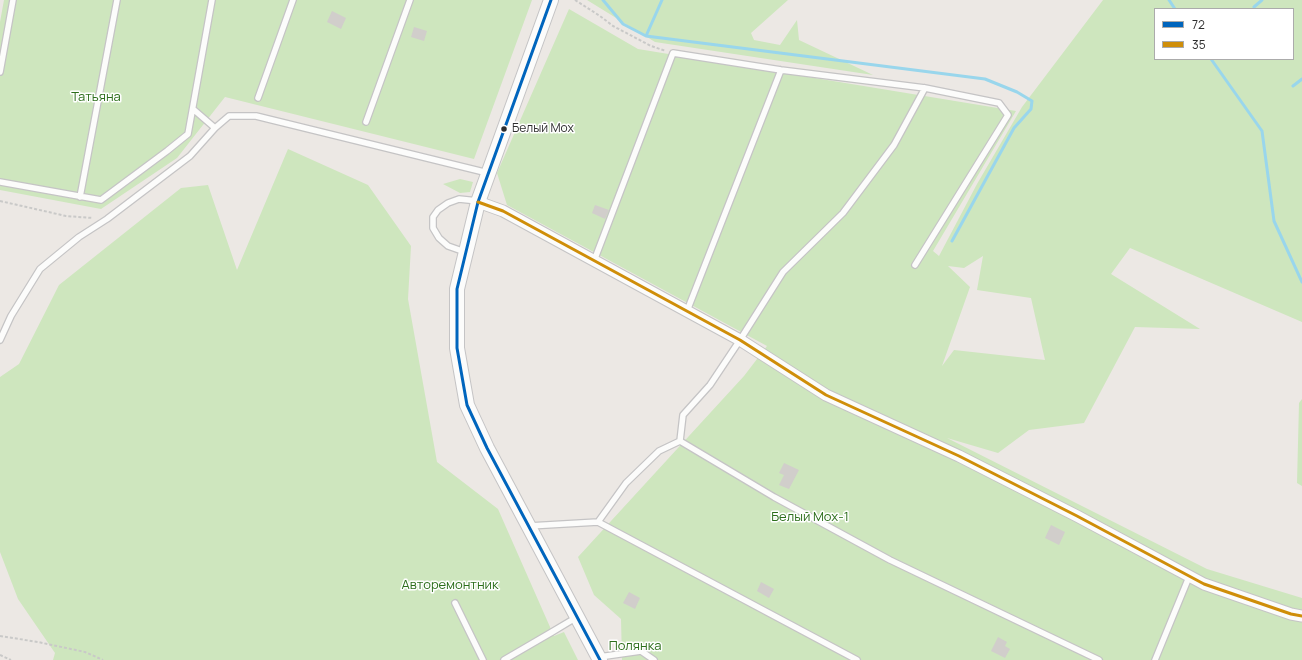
<!DOCTYPE html>
<html>
<head>
<meta charset="utf-8">
<style>
	body { margin:0 }
	#map { position:relative; width:1302px; height:660px; overflow:hidden; background:#ece8e4; font-family:Manrope,sans-serif }
	canvas { display:block }
	.legend { position:absolute; left:1154px; top:8px; width:140px; height:52px; box-sizing:border-box; background:#fff; border:1px solid #ababab; margin:0; padding:5px 7px; list-style:none; font-size:12px; color:#2e2e2e }
	.legend li { display:flex; align-items:center; gap:8px; height:20px }
	.legend b { width:20px; border:1px solid #ababab }
</style>
</head>
<body>
<div id="map">
<canvas width="1302" height="660"></canvas>
<ul class="legend">
<li><b style="height:5px;background:#0065bd"></b>72</li>
<li><b style="height:5px;background:#cf8e09"></b>35</li>
</ul>
</div>
<script>
const c = document.querySelector('canvas').getContext('2d');
c.lineJoin = 'round';
function paint(path, color) { c.fillStyle = color; c.fill(path, 'evenodd'); }
const toPath = rows => new Path2D(rows.map(r => 'M' + r).join(''));
function stroke(path, color, width, dash) { c.strokeStyle = color; c.lineWidth = width; c.lineCap = dash ? 'butt' : 'round'; c.setLineDash(dash || []); c.stroke(path); }
function drawText(font, color, halo, rows, align = 'center') {
  c.font = font + ' Manrope,sans-serif'; c.lineWidth = 3; c.setLineDash([]); c.textBaseline = 'middle'; c.strokeStyle = halo; c.fillStyle = color; for (const [text, x, y, turn = 0] of rows) {
    c.save(); c.translate(x, y); c.rotate((+turn || 0) * Math.PI / 180); c.textAlign = isNaN(turn) ? turn : align; if (halo) c.strokeText(text, 0, 0); c.fillText(text, 0, 0); c.restore();
  }
}
paint(toPath([
	[4,0,532,0,474,159,225,97,177,158,101,209,0,190,0,22],
	[587,0,788,0,751,33,754,40,780,45,797,20,799,40,873,75,655,42],
	[1103,0,1302,0,1302,322,1130,248,1111,274,1200,329,1135,327,1084,423,1029,430,998,453,947,438,1207,569,1302,598,1302,660,622,660,621,619,594,595,578,557,744,376,767,346,507,205,497,173,569,9,638,49,1016,111,933,251,939,256,977,184,1022,107],
	[1155,9,1293,9,1293,59,1155,59],
	[983,256,977,290,1031,298,1045,360,954,350,942,366,970,287,948,266,964,268],
	[288,149,368,185,411,246,408,299,437,462,498,509,554,636,564,632,578,660,53,660,55,653,18,599,0,552,0,377,19,364,59,285,181,188,208,185,237,270],
	[460,179,473,182,470,192,460,193,443,184],
	[1302,399,1302,486,1297,483,1299,403]
]), '#cee6be');
stroke(toPath([
	[603,0,623,24,646,36,985,79,1017,92,1032,101,1031,109,1014,128,952,241],
	[1169,0,1175,9],
	[1254,7,1262,0],
	[646,36,662,0],
	[1211,59,1262,131,1274,221,1302,282],
	[1293,86,1302,79]
]), '#99d6ec', 3);
paint(toPath([
	[332,11,346,18,341,29,327,22],
	[414,27,427,31,424,41,411,37],
	[595,205,609,210,605,219,592,213],
	[784,463,799,470,789,489,779,485,784,475,779,473],
	[1051,525,1065,532,1059,545,1045,538],
	[761,582,774,589,769,598,757,591],
	[629,592,640,598,635,609,623,603],
	[998,637,1007,642,1005,646,1010,649,1005,658,991,651]
]), '#d1cecb');
const service = toPath([
	[0,72,13,0],
	[258,98,293,0],
	[193,109,215,128],
	[366,122,410,0],
	[0,182,101,200,167,151,188,134,212,0],
	[80,197,117,0],
	[465,252,448,246,439,238,433,228,433,217,438,210,448,203,459,199,478,201],
	[594,261,673,53,781,70,925,88,999,103,1008,115,915,265],
	[687,311,781,70],
	[0,340,11,316,40,269,79,237,107,219,190,156,215,128,229,116,256,116,488,173],
	[680,441,774,497,890,560,1099,660],
	[598,522,626,483,659,451,680,441,683,415,710,385,740,340,783,272,843,213,894,145,925,88],
	[529,526,598,522,857,660],
	[455,603,483,660],
	[599,657,641,651,654,660],
	[504,660,552,632,577,617],
	[1155,660,1189,577]
]);
const minor = toPath([
	[478,202,503,211,740,340,826,395,959,456,1077,516,1204,584,1291,614,1302,616]
]);
const tertiary = toPath([
	[551,0,478,202,457,289,457,348,467,405,487,448,600,660]
]);
stroke(service, '#c5c4c5', 8);
stroke(minor, '#c5c4c5', 13);
stroke(tertiary, '#c5c4c5', 16);
stroke(toPath([
	[575,0,600,16,613,26,651,46,666,51],
	[0,201,66,216,93,218],
	[0,636,38,642,85,652,103,660],
	[0,655,11,660]
]), '#c9c9c8', 2, [3, 2]);
stroke(service, '#fcfcfb', 5.5);
stroke(minor, '#fcfcfb', 11);
stroke(tertiary, '#fcfcfb', 14);
stroke(toPath([
	[551,0,478,202,457,289,457,348,467,405,487,448,600,660]
]), '#0065bd', 3);
stroke(toPath([
	[478,202,503,211,740,340,826,395,959,456,1077,516,1204,584,1291,614,1302,616]
]), '#cf8e09', 3);
for (const [x, y, r, color] of [
	[504,129,3.5,"#2e2e2e"]
]) { const dot = new Path2D(); dot.arc(x, y, r, 0, 2 * Math.PI); c.fillStyle = color; c.fill(dot); stroke(dot, '#fff', 1.5); }
drawText('12px', '#2e2e2e', '#fff', [
	["Белый Мох",512,129]
], 'left');
drawText('13px', '#2c6e1b', '#fff', [
	["Татьяна",96,97],
	["Белый Мох-1",810,517],
	["Авторемонтник",450,585],
	["Полянка",635,646]
]);
</script>
</body>
</html>
